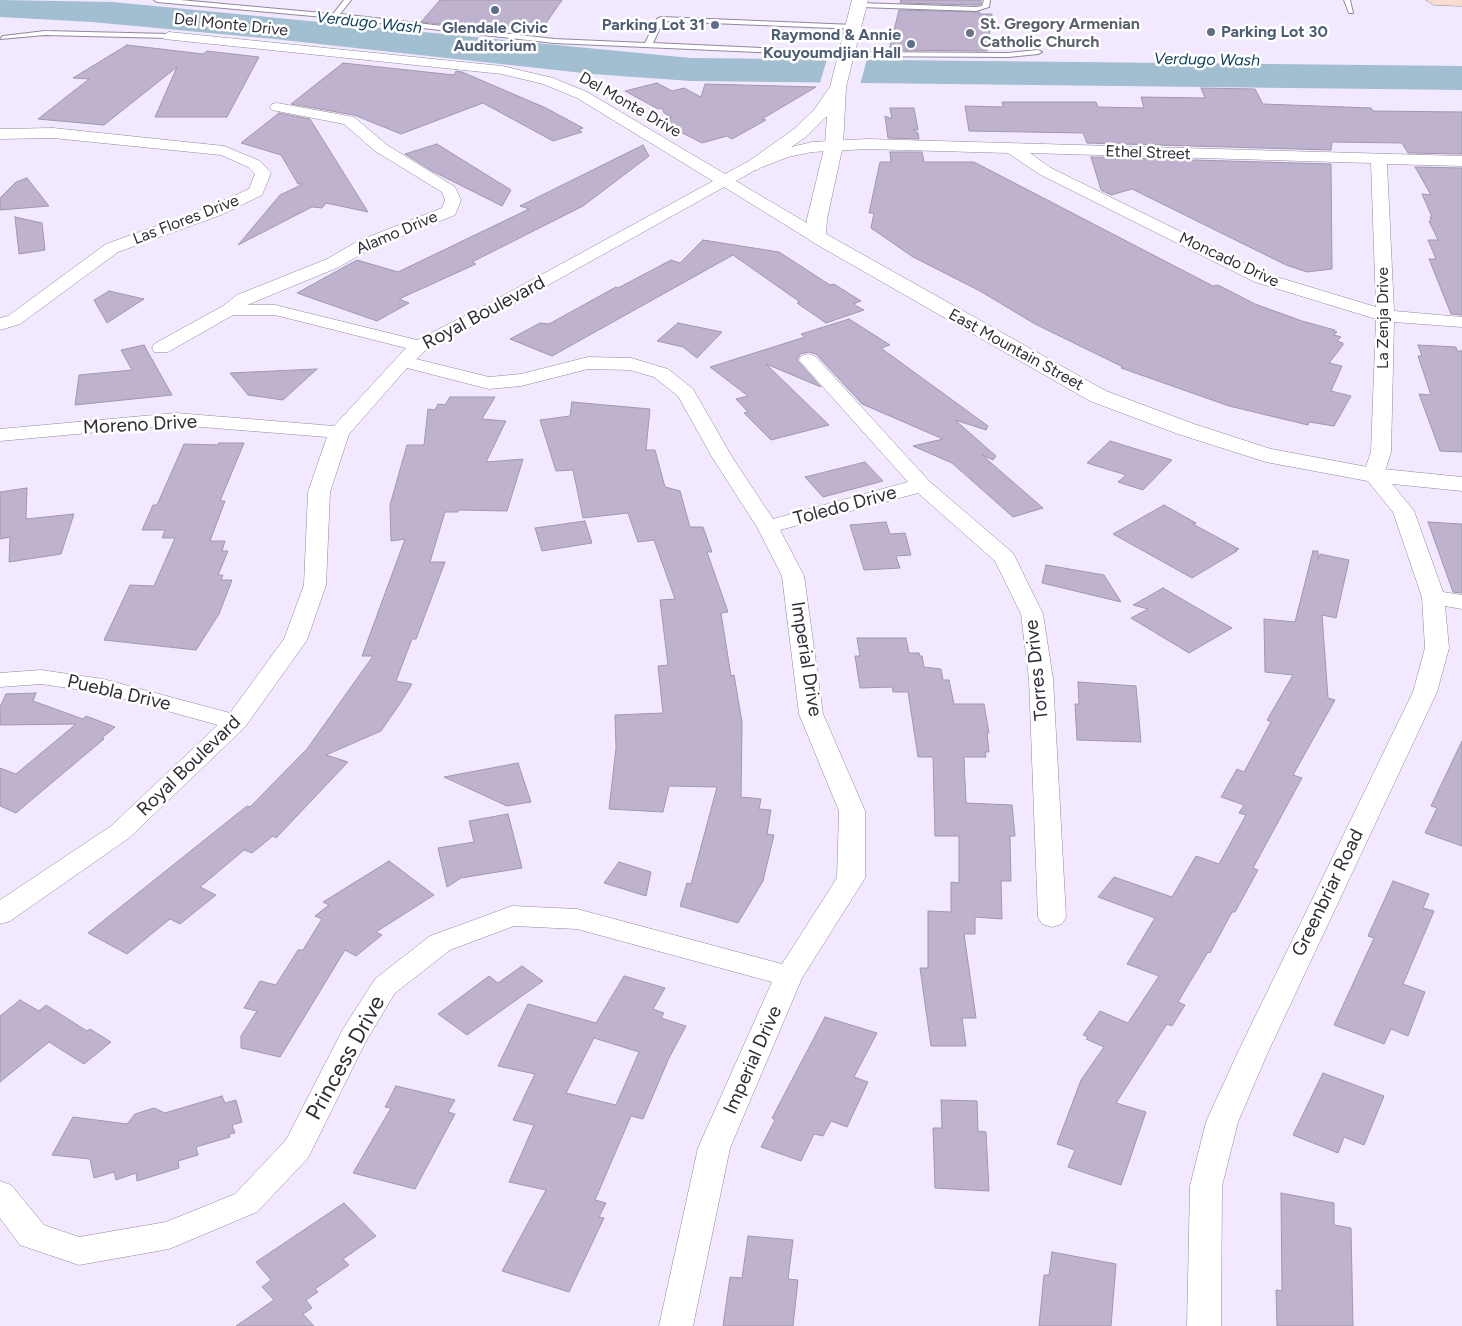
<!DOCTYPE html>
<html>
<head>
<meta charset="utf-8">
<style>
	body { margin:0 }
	canvas { display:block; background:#f2e8ff }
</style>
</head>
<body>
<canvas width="1462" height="1326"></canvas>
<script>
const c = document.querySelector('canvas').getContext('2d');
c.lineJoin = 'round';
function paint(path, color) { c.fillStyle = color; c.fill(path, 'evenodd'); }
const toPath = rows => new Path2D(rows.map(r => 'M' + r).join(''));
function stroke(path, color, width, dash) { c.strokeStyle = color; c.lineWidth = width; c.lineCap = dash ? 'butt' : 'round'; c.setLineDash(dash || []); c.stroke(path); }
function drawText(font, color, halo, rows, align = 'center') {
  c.font = font + ' Figtree,sans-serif'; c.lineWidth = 5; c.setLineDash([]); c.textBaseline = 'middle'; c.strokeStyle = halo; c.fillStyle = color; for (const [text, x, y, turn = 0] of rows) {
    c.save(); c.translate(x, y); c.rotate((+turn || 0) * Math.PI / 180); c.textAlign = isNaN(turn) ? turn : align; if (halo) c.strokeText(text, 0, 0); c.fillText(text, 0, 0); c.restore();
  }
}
paint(toPath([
	[0,0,113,2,691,58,1462,66,1462,90,691,81,592,74,274,39,92,22,0,17]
]), '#a2bed1');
paint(toPath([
	[827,59,867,59,860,85,819,86]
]), '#f2e8ff');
const building = toPath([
	[440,0,562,0,544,26,521,24,516,31,421,22,440,0],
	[901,0,981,0,981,4,976,5,900,3,901,0],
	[899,10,980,12,979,14,992,14,987,51,889,50,899,10],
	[127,45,203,54,207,51,259,57,227,117,155,117,177,67,104,125,38,119,89,79,73,78,127,45],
	[343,63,454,75,456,71,462,72,546,108,583,128,578,130,582,132,553,141,483,103,401,134,354,115,291,104,343,63],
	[657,83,672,91,684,88,701,97,705,84,816,87,762,119,766,120,732,139,727,136,702,143,659,121,672,117,664,113,662,108,658,109,625,91,657,83],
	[1201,88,1255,89,1263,104,1371,108,1373,111,1462,112,1462,154,1408,153,1402,143,1332,142,1331,150,1087,143,1083,133,969,131,965,106,1003,107,1002,102,1096,102,1098,107,1144,108,1141,97,1205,98,1201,88],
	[890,108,914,108,918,130,913,130,918,133,919,139,888,138,885,116,892,119,890,108],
	[279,113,310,119,368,212,326,203,322,208,312,207,238,245,280,195,303,184,298,184,281,155,241,143,279,113],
	[437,144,511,190,502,206,432,171,405,154,437,144],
	[643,145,649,156,583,206,472,262,476,264,399,299,409,303,377,321,297,293,357,260,398,272,529,209,520,206,643,145],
	[890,152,922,152,924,162,974,162,1213,286,1218,285,1255,304,1302,321,1335,330,1334,331,1337,332,1334,335,1341,337,1337,341,1343,343,1343,345,1329,363,1342,366,1331,391,1351,396,1334,426,1309,422,1308,425,1229,406,1121,368,1123,367,1035,324,980,291,913,257,871,228,874,213,869,213,880,162,891,162,890,152],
	[1091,157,1331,164,1332,269,1307,272,1286,265,1132,189,1111,195,1101,190,1091,157],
	[1415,167,1462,168,1462,315,1451,314,1429,259,1436,259,1428,240,1438,240,1429,221,1431,221,1430,217,1432,217,1422,194,1431,195,1415,167],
	[27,178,49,206,0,210,0,198,16,182,27,178],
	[15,217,42,223,45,250,19,254,15,217],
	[703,240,779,252,830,285,834,284,861,301,853,304,864,310,826,323,797,303,800,302,733,255,552,356,510,339,540,323,549,324,616,287,618,288,671,260,680,263,703,240],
	[109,291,144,299,107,323,94,300,109,291],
	[849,319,890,345,881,348,988,426,986,430,955,420,996,456,993,460,982,455,1043,508,1013,517,952,463,913,446,943,439,862,404,816,354,809,352,800,354,797,360,821,387,766,364,829,425,771,440,744,413,748,412,736,399,748,396,710,367,805,337,801,334,849,319],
	[678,323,722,332,697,358,683,347,657,341,678,323],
	[144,345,172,395,75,405,79,375,132,370,121,350,144,345],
	[1418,345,1456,347,1457,351,1462,351,1462,452,1440,451,1419,394,1431,395,1418,356,1422,356,1418,345],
	[317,369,283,400,248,395,230,373,317,369],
	[450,397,495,397,482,419,506,421,486,462,523,459,507,511,459,510,458,512,445,512,430,562,445,562,416,639,412,639,396,681,412,684,401,702,381,731,326,755,348,762,276,838,273,836,252,853,244,850,200,887,216,895,180,924,170,919,127,954,88,933,247,806,250,807,307,749,373,656,362,656,405,539,391,541,390,505,407,445,424,445,428,409,435,410,438,404,445,405,450,397],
	[572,402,650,409,646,450,655,450,665,487,680,491,690,527,703,527,712,552,707,552,728,612,721,613,731,676,734,675,742,722,741,797,761,799,759,809,771,810,767,834,774,835,763,881,738,923,680,906,687,883,691,884,717,787,669,786,663,812,609,809,616,748,615,715,663,713,658,666,668,665,660,600,675,599,654,540,638,542,628,513,583,518,573,470,556,471,540,420,570,416,572,402],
	[1110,441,1172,460,1143,490,1118,482,1126,475,1087,463,1110,441],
	[219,443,244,443,220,501,225,501,210,541,225,541,222,551,228,551,218,575,223,575,221,580,232,580,219,614,196,650,104,640,130,585,154,586,175,538,162,538,165,530,142,530,153,505,157,505,184,444,218,445,219,443],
	[865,462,883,481,823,497,805,477,865,462],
	[27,488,26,519,74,514,61,554,9,562,10,537,0,539,0,492,27,488],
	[1164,505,1196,523,1193,524,1239,549,1235,550,1237,551,1192,578,1113,534,1164,505],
	[585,521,592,543,542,551,535,528,585,521],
	[886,522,890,534,905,533,911,555,896,556,900,568,864,570,850,525,886,522],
	[1428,522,1462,524,1462,593,1453,592,1428,522],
	[1313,551,1318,551,1318,559,1320,554,1349,560,1336,618,1322,615,1328,698,1335,700,1293,775,1302,778,1253,868,1258,870,1235,912,1232,912,1210,953,1208,952,1178,1002,1185,1005,1172,1026,1167,1024,1116,1103,1146,1112,1121,1185,1068,1167,1075,1150,1057,1144,1081,1080,1104,1047,1086,1039,1088,1037,1083,1035,1100,1011,1128,1023,1159,976,1127,964,1155,918,1098,897,1114,877,1172,897,1196,856,1219,864,1246,815,1239,813,1244,805,1221,797,1237,769,1244,772,1271,722,1267,720,1293,675,1265,672,1264,619,1295,622,1313,551],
	[1046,565,1104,575,1121,602,1042,583,1046,565],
	[1163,588,1216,619,1232,628,1189,653,1131,618,1148,609,1133,605,1163,588],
	[857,638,906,638,909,653,919,653,920,656,922,656,924,667,941,669,943,680,949,680,954,704,984,704,989,733,987,733,989,752,985,752,986,757,964,757,966,803,1012,805,1015,836,1010,836,1011,881,1001,881,1002,919,975,917,975,934,964,934,976,1018,962,1018,966,1046,931,1046,920,968,928,968,928,911,951,912,951,882,959,883,959,836,935,836,933,757,918,757,908,692,893,692,892,687,860,688,855,656,860,656,857,638],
	[1078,682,1136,686,1141,742,1077,740,1075,704,1079,704,1078,682],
	[36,693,33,701,83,719,86,716,115,727,102,738,104,739,16,813,0,806,0,768,16,774,76,724,0,725,0,707,6,694,36,693],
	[1462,741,1462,846,1425,833,1437,808,1431,806,1462,741],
	[518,763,531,802,507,806,444,777,518,763],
	[508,814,522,868,461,878,447,887,438,848,474,842,469,821,508,814],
	[389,861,434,895,376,932,382,935,356,956,345,950,280,1057,241,1048,241,1036,257,1011,244,1008,260,981,276,985,298,950,303,950,322,919,315,916,329,905,323,902,389,861],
	[619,862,651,872,646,896,604,883,619,862],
	[1393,881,1429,894,1423,908,1434,911,1403,984,1425,992,1408,1036,1391,1029,1384,1044,1334,1025,1374,938,1368,936,1393,881],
	[522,966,543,981,467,1035,438,1014,489,976,498,983,522,966],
	[624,976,665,988,653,1009,664,1013,661,1018,686,1026,669,1058,643,1119,631,1116,595,1200,606,1203,599,1217,604,1218,569,1292,502,1271,546,1190,509,1182,534,1125,513,1120,535,1074,498,1066,528,1004,596,1023,624,976],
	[594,1038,639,1052,616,1105,566,1093,594,1038],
	[20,1000,39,1011,46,1005,87,1031,90,1029,111,1042,84,1064,49,1042,0,1082,0,1016,20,1000],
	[825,1017,877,1033,854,1077,868,1082,847,1127,831,1121,823,1136,814,1134,801,1161,761,1147,775,1120,772,1118,825,1017],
	[1323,1073,1384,1096,1364,1145,1344,1137,1338,1153,1293,1135,1323,1073],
	[396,1086,455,1100,448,1112,455,1114,415,1189,353,1173,391,1108,385,1107,396,1086],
	[222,1096,225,1103,236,1100,242,1122,232,1125,235,1133,229,1134,230,1137,196,1147,198,1155,178,1161,179,1168,137,1181,136,1173,116,1180,114,1172,94,1178,90,1159,52,1155,73,1117,127,1124,135,1114,154,1108,165,1113,222,1096],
	[941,1100,977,1101,978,1131,986,1132,989,1191,935,1188,933,1128,942,1128,941,1100],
	[1281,1193,1334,1203,1334,1225,1351,1228,1353,1326,1277,1326,1276,1290,1282,1291,1281,1193],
	[344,1203,376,1236,343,1259,349,1265,315,1289,318,1292,306,1300,312,1308,303,1314,314,1326,236,1326,274,1300,262,1287,271,1280,256,1262,344,1203],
	[748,1236,793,1240,788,1279,798,1280,793,1326,723,1326,730,1277,742,1278,748,1236],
	[1052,1252,1116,1264,1111,1326,1039,1326,1044,1275,1049,1275,1052,1252]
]);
paint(building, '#beb2ce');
stroke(building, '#a198ad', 1);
const service = toPath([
	[154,0,180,0,333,14,344,0,351,0,340,14,554,39,645,43,657,19,661,17,854,25,857,25,857,29,663,21,653,43,848,52,1008,53,1038,50,1042,52,1038,54,1008,57,848,56,554,43,335,18,157,2,154,0],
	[984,0,990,0,989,7,976,11,860,7,857,5,860,3,976,7,982,6,984,0],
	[1344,0,1350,0,1353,13,1349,13,1344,0],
	[45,31,169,34,173,36,169,38,45,35,0,39,3,36,45,31]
]);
const minor = toPath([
	[169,32,502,66,553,78,587,92,725,174,745,163,783,149,812,142,867,139,1462,156,1462,166,1387,164,1394,311,1462,317,1462,327,1394,322,1391,452,1384,474,1414,511,1443,592,1462,595,1462,609,1445,606,1449,648,1437,692,1268,1052,1238,1122,1222,1186,1221,1326,1187,1326,1190,1186,1206,1122,1238,1052,1413,692,1425,648,1422,597,1393,512,1363,475,1371,452,1376,319,1255,282,1039,174,1008,153,867,149,812,152,788,157,757,169,736,181,822,232,824,236,822,240,810,240,724,187,498,313,426,350,416,359,489,377,521,374,588,357,631,358,668,369,693,389,732,457,773,519,908,482,799,360,801,356,808,354,815,356,929,481,1013,553,1043,614,1053,679,1066,917,1062,924,1052,927,1042,924,1038,917,1029,679,1021,614,995,561,918,493,780,530,804,576,823,714,865,811,865,878,802,978,730,1148,693,1326,659,1326,698,1148,772,982,577,929,514,926,450,950,395,993,366,1041,308,1158,257,1212,169,1249,79,1265,20,1245,0,1218,0,1181,11,1185,44,1225,79,1237,166,1222,235,1194,286,1140,343,1029,375,979,430,936,512,906,577,909,782,964,837,878,839,811,799,714,782,576,757,527,712,457,678,396,654,377,630,370,588,369,521,386,489,389,407,368,349,434,330,492,326,585,307,640,245,727,129,838,10,921,0,924,0,900,111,826,218,725,102,693,41,684,0,687,0,673,41,670,103,679,230,713,284,639,304,585,308,492,327,437,176,425,0,441,0,429,176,413,334,426,406,348,275,315,233,315,168,352,154,352,152,348,154,344,223,306,237,295,327,259,358,241,442,208,445,200,442,192,375,151,344,124,272,110,270,107,272,104,277,103,354,117,387,145,455,187,461,200,455,215,370,249,339,267,247,305,275,305,417,340,486,305,713,181,577,98,543,84,502,74,164,39,162,36,169,32],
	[1030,153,1371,163,1376,307,1267,274,1051,168,1030,153],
	[53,128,224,146,260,161,271,173,262,195,221,215,118,252,20,324,0,330,0,318,8,316,106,244,209,207,249,189,255,174,248,167,221,155,53,138,0,139,0,129,53,128]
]);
const tertiary = toPath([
	[852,0,868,0,846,87,843,145,827,219,826,234,1106,391,1194,424,1271,449,1373,468,1462,477,1462,491,1373,482,1266,462,1178,434,1090,401,809,240,806,236,807,219,825,145,827,116,806,137,757,170,745,170,742,166,794,129,814,110,830,87,852,0]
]);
const secondary = toPath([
	[1426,0,1462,0,1462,6,1434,5,1426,0]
]);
stroke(service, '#91889d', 2);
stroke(minor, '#91889d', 1);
stroke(tertiary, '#91889d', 1);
stroke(secondary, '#91889d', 1);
paint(service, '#fff');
paint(minor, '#fff');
paint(tertiary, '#fff');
paint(secondary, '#f8ddcf');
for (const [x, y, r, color] of [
	[495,10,5,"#5c6f8a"],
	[715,25,5,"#5c6f8a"],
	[1211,32,5,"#5c6f8a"],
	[970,33,5,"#6b7280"],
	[911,44,5,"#5c6f8a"]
]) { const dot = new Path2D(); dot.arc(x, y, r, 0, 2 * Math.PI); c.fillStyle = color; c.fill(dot); stroke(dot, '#fff', 2); }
drawText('italic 16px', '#10425f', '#fff', [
	["Verdugo Wash",369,23,6],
	["Verdugo Wash",1207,60,1]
]);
drawText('bold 16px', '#5b616d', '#fff', [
	["St. Gregory Armenian",980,24],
	["Catholic Church",980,42]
], 'left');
drawText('16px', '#302d35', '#fff', [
	["Del Monte Drive",231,25,6],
	["Del Monte Drive",630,105,30],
	["Ethel Street",1148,153,2],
	["Las Flores Drive",186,220,-21],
	["Alamo Drive",397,233,-23],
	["Moncado Drive",1229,260,25],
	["La Zenja Drive",1383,318,-90],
	["East Mountain Street",1016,350,29]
]);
drawText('bold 16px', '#4e5e75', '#fff', [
	["Parking Lot 31",705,25],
	["Glendale Civic",495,28,"center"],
	["Auditorium",495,46,"center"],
	["Parking Lot 30",1221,32,"left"],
	["Raymond & Annie",901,35],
	["Kouyoumdjian Hall",901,53]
], 'right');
drawText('19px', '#302d35', '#fff', [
	["Royal Boulevard",484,313,-28],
	["Moreno Drive",140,425,-3],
	["Toledo Drive",845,506,-15],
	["Imperial Drive",806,659,81],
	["Torres Drive",1037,670,-96],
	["Puebla Drive",119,693,13],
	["Royal Boulevard",189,766,-44],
	["Greenbriar Road",1328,893,-64],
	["Imperial Drive",753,1060,-66]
]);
drawText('22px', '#302d35', '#fff', [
	["Princess Drive",346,1058,-61]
]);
</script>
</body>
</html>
